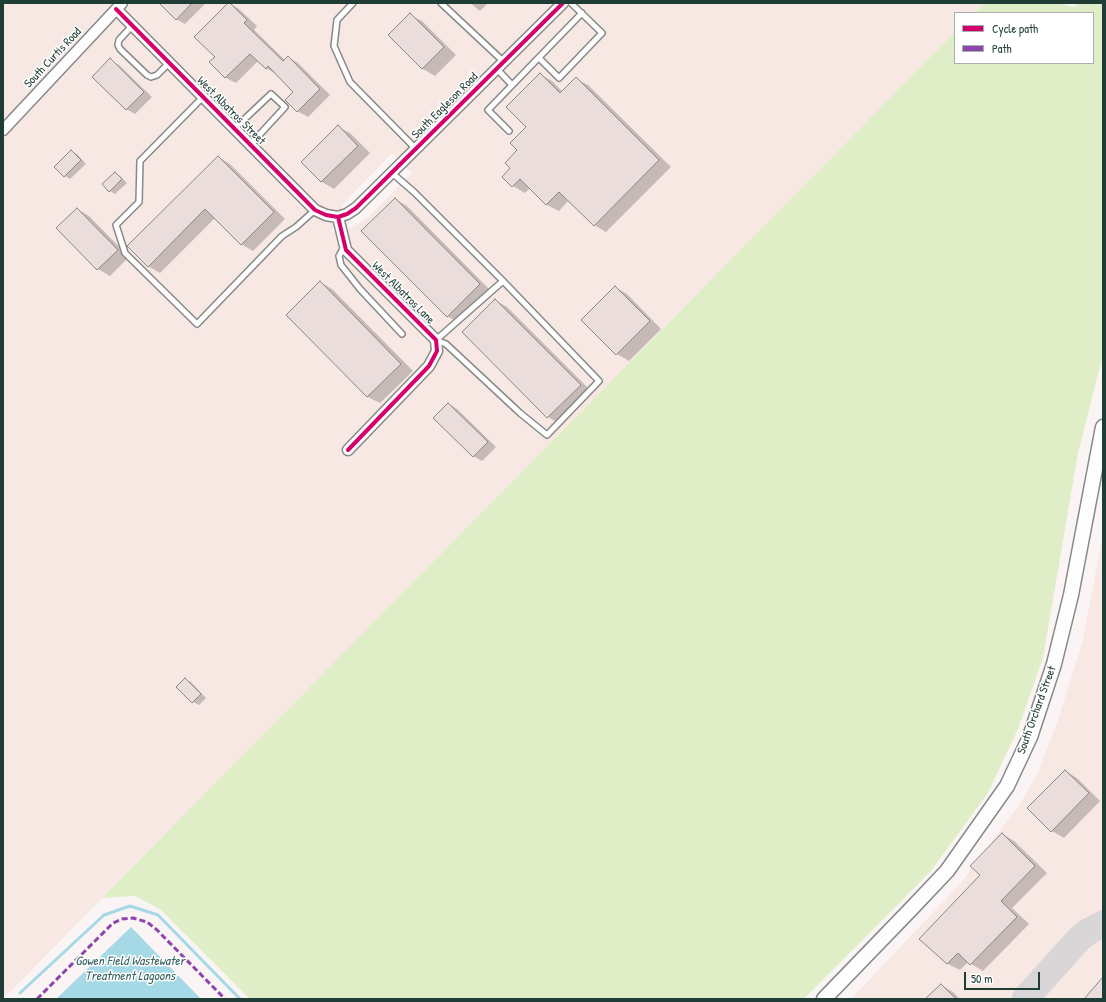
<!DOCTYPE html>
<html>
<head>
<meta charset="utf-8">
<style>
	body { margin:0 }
	#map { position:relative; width:1106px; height:1002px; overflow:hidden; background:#faf4f4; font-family:"Patrick Hand",sans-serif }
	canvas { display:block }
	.frame { position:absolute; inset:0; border:4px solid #1f3d34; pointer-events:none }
	.legend { position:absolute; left:954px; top:12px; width:140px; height:52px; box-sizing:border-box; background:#fff; border:1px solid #a5b1ae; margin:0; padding:5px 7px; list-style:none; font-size:12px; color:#1f3d34 }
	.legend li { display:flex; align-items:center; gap:8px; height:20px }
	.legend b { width:20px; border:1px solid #a5b1ae }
	.scale { position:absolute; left:964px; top:972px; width:76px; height:18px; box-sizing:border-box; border:2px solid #1f3d34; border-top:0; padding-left:5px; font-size:12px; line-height:14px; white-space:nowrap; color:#1f3d34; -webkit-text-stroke:3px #fff; paint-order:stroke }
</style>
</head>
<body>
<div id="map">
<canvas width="1106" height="1002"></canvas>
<div class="frame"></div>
<ul class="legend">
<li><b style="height:5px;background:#d6006c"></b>Cycle path</li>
<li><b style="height:5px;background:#8e44ad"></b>Path</li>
</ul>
<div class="scale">50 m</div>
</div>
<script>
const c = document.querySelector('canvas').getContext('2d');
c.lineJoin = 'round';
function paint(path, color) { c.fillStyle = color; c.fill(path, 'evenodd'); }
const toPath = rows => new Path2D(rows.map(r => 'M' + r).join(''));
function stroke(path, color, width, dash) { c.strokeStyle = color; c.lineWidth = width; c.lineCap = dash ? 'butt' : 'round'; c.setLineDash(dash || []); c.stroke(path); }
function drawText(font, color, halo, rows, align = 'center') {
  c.font = font + ' "Patrick Hand",sans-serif'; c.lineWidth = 3; c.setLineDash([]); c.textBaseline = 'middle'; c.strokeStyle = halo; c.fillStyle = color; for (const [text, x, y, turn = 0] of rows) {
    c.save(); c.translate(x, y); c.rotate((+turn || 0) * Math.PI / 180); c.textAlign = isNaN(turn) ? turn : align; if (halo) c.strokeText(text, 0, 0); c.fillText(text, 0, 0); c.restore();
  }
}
paint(toPath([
	[3,3,984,3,974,13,955,13,955,32,3,999],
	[392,153,412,173,365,220,351,228,331,233,344,203],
	[1103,533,1103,999,851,999,960,884,1021,802,1037,775,1057,723,1082,644]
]), '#f8e8e4');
paint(toPath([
	[984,3,1059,3,1073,7,1080,3,1103,3,1103,355,1078,453,1043,658,1018,729,988,793,931,871,804,999,250,999,160,909,135,896,102,898,955,32,955,63,1093,63,1093,13,974,13]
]), '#e0eec7');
paint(toPath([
	[131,927,201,999,56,999]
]), '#a5d9e6');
paint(toPath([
	[160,3,206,3,185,24,176,19],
	[229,3,239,9,257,26,254,30,285,60,288,57,298,63,330,95,308,117,297,111,295,92,276,74,266,68,258,61,236,83,226,78,210,62,216,57],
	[470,3,488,3,480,11],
	[410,15,422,21,456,55,435,76,423,69,389,35],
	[110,60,119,65,152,97,135,114,126,109],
	[540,74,552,81,563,92,576,79,588,85,671,167,606,232,594,225,569,200,559,211,547,205,530,188,525,193,513,186,503,177,511,168,528,127],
	[338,127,350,133,370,153,334,189,322,182,303,162],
	[71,151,77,154,86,164,70,179,65,176],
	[218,157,230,164,285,219,253,251,241,244,215,218,160,273,148,266],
	[115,173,120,176,127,183,115,194,110,191],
	[395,199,407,206,491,291,459,323,447,316],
	[77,209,89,216,129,257,110,276,98,269],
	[320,282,332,289,413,371,380,403,368,397,287,315],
	[615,287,627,294,661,329,629,361,617,354,582,320],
	[495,300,507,307,592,392,560,424,548,417,463,332],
	[449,404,457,409,496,447,482,461,473,456],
	[185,679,191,682,206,698,199,705,193,702],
	[1065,771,1077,778,1100,801,1064,838,1052,831],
	[1003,834,1014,841,1047,873,1012,908,1029,924,983,971,968,962,960,970,948,964,921,939,981,875],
	[941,985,953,992,960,999,927,999]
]), '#0003');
stroke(toPath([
	[20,993,104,915,130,906,158,915,240,999]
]), '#a5d9e6', 3);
stroke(toPath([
	[1025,999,1079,939,1089,931,1103,924]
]), '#d8d6d6', 27);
const building = toPath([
	[159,3,192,3,176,20,159,3],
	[228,3,230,3,247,20,244,23,283,61,288,56,320,89,297,112,285,100,293,92,268,66,266,69,250,54,225,78,209,62,215,57,194,37,228,3],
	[410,13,444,47,422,69,388,35,410,13],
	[110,58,144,92,126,110,92,77,110,58],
	[540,73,560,93,576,77,659,160,594,226,559,192,546,205,520,179,512,187,502,177,510,168,505,163,517,150,510,143,526,127,506,107,540,73],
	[338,125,358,146,321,182,301,162,338,125],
	[71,150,81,160,64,177,54,167,71,150],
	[218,156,274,212,241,245,205,209,148,267,127,246,218,156],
	[115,172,122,179,109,192,102,184,115,172],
	[395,198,480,284,447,317,361,231,395,198],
	[77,208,118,250,97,270,56,228,77,208],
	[320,281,401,364,367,397,286,315,320,281],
	[615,286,650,321,616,355,581,320,615,286],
	[495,299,581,385,547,418,462,332,495,299],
	[448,403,488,442,473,457,433,418,448,403],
	[185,678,201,694,192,703,176,687,185,678],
	[1065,770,1089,793,1051,832,1027,808,1065,770],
	[1002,833,1035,866,1001,901,1017,917,970,965,958,953,947,964,919,939,980,875,970,866,1002,833],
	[1103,977,1103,999,1084,999,1103,977],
	[941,984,956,999,925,999,941,984]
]);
paint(building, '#eadddb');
stroke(building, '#878a88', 1);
const lane = toPath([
	[353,3,337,20,334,46,350,82,416,149],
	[441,3,504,62],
	[132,26,119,40,118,45,120,49,147,75,151,77,157,75,169,63],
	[539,58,559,78,602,33,571,3],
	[497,69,512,85],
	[203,97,140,161,139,202,116,225,125,253,197,324,282,236,296,227,315,210],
	[234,129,271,94,285,107,250,145],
	[509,131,488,110,582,13],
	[392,173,414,192,503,281,599,381,547,435,520,413,446,344,436,340,503,281],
	[344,247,339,256,341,265,360,289,402,334]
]);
const street = toPath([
	[116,9,315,210,326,215,338,217,347,214,356,208,563,3],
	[3,130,122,3],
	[338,217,346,250,436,340,437,351,429,366,348,450]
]);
const secondary = toPath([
	[824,999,912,908,947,871,1007,786,1030,737,1054,664,1071,595,1103,427]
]);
stroke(lane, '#878a88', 8);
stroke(street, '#878a88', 13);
stroke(secondary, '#878a88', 17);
stroke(lane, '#fefdfd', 5);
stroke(street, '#fefdfd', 10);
stroke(secondary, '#fefdfd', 14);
stroke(toPath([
	[37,999,113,923,122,919,133,918,147,922,157,930,225,999]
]), '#8e44ad', 3, [6, 3]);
stroke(toPath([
	[116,9,315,210,326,215,338,217,347,214,356,208,563,3],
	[338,217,346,250,436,340,437,351,429,366,348,450]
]), '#d6006c', 4);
drawText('12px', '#1f3d34', '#fff', [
	["South Curtis Road",53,58,-47],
	["South Eagleson Road",445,106,-45],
	["West Albatros Street",231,111,45],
	["West Albatros Lane",403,293,45],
	["South Orchard Street",1037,710,-70]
]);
drawText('italic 13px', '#38615f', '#fff', [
	["Gowen Field Wastewater",130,962],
	["Treatment Lagoons",130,977]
]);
</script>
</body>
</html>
